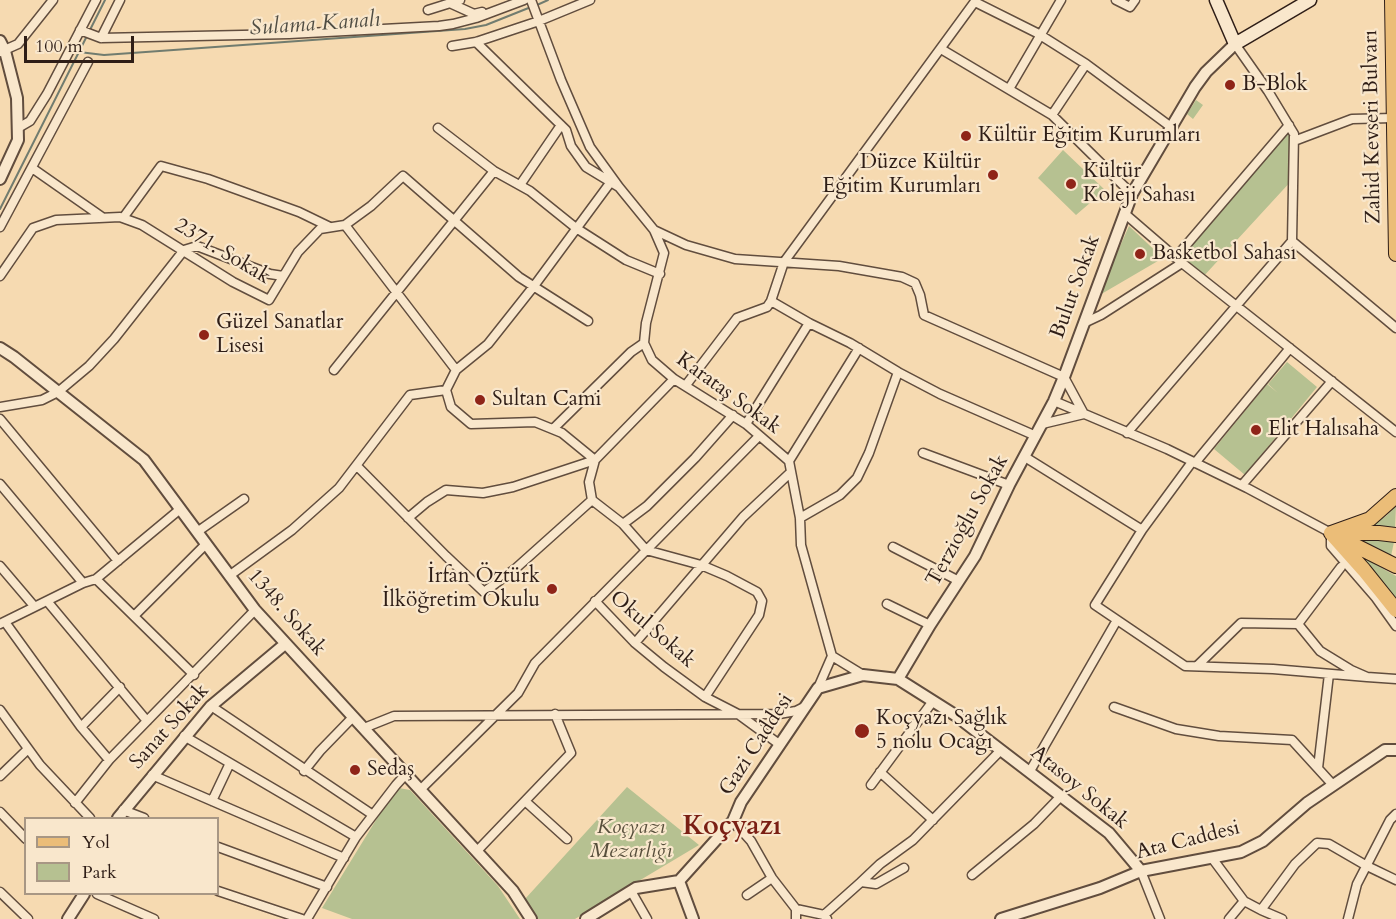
<!DOCTYPE html>
<html>
<head>
<meta charset="utf-8">
<style>
	body { margin:0 }
	#map { position:relative; width:1396px; height:919px; overflow:hidden; background:#f6dab1; font-family:Cardo,serif }
	canvas { display:block }
	.legend { position:absolute; left:24px; top:817px; width:195px; height:78px; box-sizing:border-box; background:#f9e7cc; border:2px solid #a89784; margin:0; padding:8px 10px; list-style:none; font-size:18px; color:#2f1e17 }
	.legend li { display:flex; align-items:center; gap:12px; height:30px }
	.legend b { width:30px; border:2px solid #a89784 }
	.scale { position:absolute; left:24px; top:36px; width:110px; height:27px; box-sizing:border-box; border:3px solid #2f1e17; border-top:0; padding-left:8px; font-size:18px; line-height:21px; white-space:nowrap; color:#2f1e17; -webkit-text-stroke:4px #f9e7cc; paint-order:stroke }
</style>
</head>
<body>
<div id="map">
<canvas width="1396" height="919"></canvas>
<ul class="legend">
<li><b style="height:8px;background:#ebbd78"></b>Yol</li>
<li><b style="height:16px;background:#b6c191"></b>Park</li>
</ul>
<div class="scale">100 m</div>
</div>
<script>
const c = document.querySelector('canvas').getContext('2d');
c.lineJoin = 'round';
function paint(path, color) { c.fillStyle = color; c.fill(path, 'evenodd'); }
const toPath = rows => new Path2D(rows.map(r => 'M' + r).join(''));
function stroke(path, color, width, dash) { c.strokeStyle = color; c.lineWidth = width; c.lineCap = dash ? 'butt' : 'round'; c.setLineDash(dash || []); c.stroke(path); }
function drawText(font, color, halo, rows, align = 'center') {
  c.font = font + ' Cardo,serif'; c.lineWidth = 4.5; c.setLineDash([]); c.textBaseline = 'middle'; c.strokeStyle = halo; c.fillStyle = color; for (const [text, x, y, turn = 0] of rows) {
    c.save(); c.translate(x, y); c.rotate((+turn || 0) * Math.PI / 180); c.textAlign = isNaN(turn) ? turn : align; if (halo) c.strokeText(text, 0, 0); c.fillText(text, 0, 0); c.restore();
  }
}
paint(toPath([
	[1196,100,1203,105,1193,119,1187,114],
	[1289,125,1294,134,1293,179,1202,278,1176,257],
	[1063,150,1105,190,1076,215,1038,178],
	[1129,226,1163,258,1098,296],
	[1287,362,1317,387,1245,475,1214,449,1267,384,1278,393,1268,384],
	[1396,506,1395,528,1372,525,1386,516],
	[1361,539,1394,542,1391,556,1360,540],
	[1355,553,1396,576,1396,603],
	[627,787,699,845,575,919,537,919,525,899],
	[399,788,410,790,498,886,520,919,352,919,322,908,384,807]
]), '#b6c191');
stroke(toPath([
	[537,5,548,0],
	[79,52,104,55,465,29,486,25,531,7],
	[0,209,105,0]
]), '#717c6f', 2);
const minor = toPath([
	[531,0,561,80,590,147,619,187],
	[1116,0,1130,7,1135,0],
	[975,2,1037,33,1086,64,1171,127],
	[452,4,474,14,482,12],
	[428,10,460,0],
	[80,30,101,38,289,34,439,26,453,24,476,18,524,0],
	[101,38,120,0],
	[476,42,566,130,571,146,586,167,619,187,654,230,664,253,646,323,644,343,652,360,674,379,746,424,789,461,800,518,801,545,832,656,863,675],
	[1235,44,1268,91,1294,134,1292,241,1396,328],
	[452,46,476,42,539,21,590,0],
	[941,49,1052,115,1132,194],
	[0,52,18,44,53,0],
	[1009,89,1061,0],
	[1052,115,1086,64],
	[18,128,30,121,47,94,96,0],
	[438,128,494,171,530,191,576,228,626,260,660,274],
	[1294,141,1352,119,1393,118],
	[32,168,102,217],
	[520,185,561,125],
	[123,218,161,166,208,179,299,212,330,227],
	[345,225,371,206,403,176,519,277,588,321],
	[0,227,88,62],
	[654,230,686,245,735,259,839,266,902,277,915,283,920,295,924,315,1064,377,1084,414,1042,424],
	[1176,257,1289,125],
	[1182,263,1396,432],
	[0,276,33,228,56,220,120,217,142,225,233,282,269,300,298,252,320,229,345,225,456,370],
	[771,301,809,323,850,343,898,372,940,394,1036,436],
	[1084,323,1101,315,1182,263,1124,213],
	[334,370,494,171],
	[674,379,595,460,589,482,592,500,623,524,647,506,695,458,733,415],
	[686,385,737,318,767,307,771,301,784,262,976,0],
	[1054,401,1167,449,1247,488,1331,533,1331,546,1376,598,1396,626],
	[0,407,42,400,58,392,89,366,114,339,184,250,197,246,270,274,283,276],
	[0,419,118,561],
	[746,424,809,323],
	[553,429,631,352,644,343],
	[1127,433,1292,241],
	[923,453,1009,485],
	[1025,457,1142,530],
	[595,460,562,433,535,422,471,424,451,407,446,390,456,370,488,344,534,286,610,183],
	[789,461,859,348],
	[1192,462,1142,530,1095,605,1185,666,1273,669,1367,677],
	[1195,463,1290,348],
	[357,466,446,556,484,592,515,569,592,500],
	[0,484,83,583],
	[1242,485,1332,381],
	[408,518,427,502,446,490,483,493,513,487,595,460],
	[800,518,840,495,857,478,869,453,898,372],
	[623,524,646,550,701,565,727,576,757,592,762,601,759,615,705,697],
	[197,532,244,499],
	[893,547,959,581],
	[0,566,34,606],
	[229,576,292,530,339,488,410,395,446,390],
	[96,579,194,675],
	[47,601,147,721],
	[595,601,635,643,664,667,705,697,738,714,779,744],
	[887,604,930,625],
	[134,616,205,545],
	[5,622,81,727,109,760],
	[0,624,83,583,96,579,179,510],
	[1298,624,1320,651,1351,670,1367,677,1396,679],
	[1298,624,1341,567],
	[635,643,743,517,791,472],
	[1197,666,1241,623,1298,624],
	[818,688,832,656],
	[211,706,373,815],
	[1114,707,1176,729,1219,736,1292,740,1333,785],
	[0,710,40,765,90,818],
	[81,727,120,687],
	[364,728,394,716,779,714,796,711,806,706],
	[184,736,356,837],
	[1318,768,1329,674],
	[304,771,320,751,353,717],
	[1030,771,1117,620],
	[880,772,933,820],
	[152,775,344,858],
	[0,776,28,749],
	[871,785,933,701],
	[421,789,518,693,535,663,759,436],
	[212,801,230,763],
	[525,801,567,839],
	[75,803,109,760,255,610],
	[123,810,144,818],
	[0,812,26,839],
	[733,821,751,841,772,878,796,909,824,915,827,919],
	[218,847,327,887],
	[477,851,571,753,555,714],
	[1212,858,1244,901],
	[1141,871,1160,919],
	[972,875,1034,824,1061,796],
	[861,882,880,864,913,840,1001,750],
	[218,891,302,919],
	[631,891,647,919],
	[0,892,28,919],
	[97,894,154,919],
	[747,895,772,878],
	[1261,910,1282,919],
	[824,915,861,882,876,884,904,868],
	[307,919,356,837,396,785,406,774],
	[796,919,796,909],
	[1229,919,1244,901,1261,910,1295,864,1317,843,1329,844,1367,866,1396,880],
	[1348,919,1357,884,1390,820,1396,814]
]);
const tertiary = toPath([
	[0,41,5,51,17,98,18,140,0,179],
	[0,348,14,357,144,460,255,610,513,891,531,919],
	[898,679,930,625,975,556,1009,485,1054,401,1064,377,1132,194,1195,87,1206,72,1235,44],
	[118,818,211,706,285,644],
	[68,919,84,894],
	[586,919,636,888,679,881],
	[693,919,679,881,733,821,741,802,818,688,863,675,898,679,955,715,1109,833,1141,871],
	[1001,919,1100,888,1141,871,1241,852,1263,841,1307,803,1385,750,1396,750]
]);
const secondary = toPath([
	[1216,0,1235,44,1310,0]
]);
const primary = toPath([
	[1392,0,1396,254],
	[1331,533,1364,570,1396,610],
	[1331,533,1370,519,1396,496],
	[1342,533,1379,533,1396,535],
	[1338,537,1396,566]
]);
stroke(minor, '#614d3e', 11);
stroke(tertiary, '#614d3e', 14);
stroke(secondary, '#2f1e17', 15);
stroke(primary, '#2f1e17', 16);
stroke(minor, '#f9e7cc', 8);
stroke(tertiary, '#f9e7cc', 10);
stroke(secondary, '#f9e7cc', 12);
stroke(primary, '#ebbd78', 14);
for (const [x, y, r, color] of [
	[1230,85,6,"#8f2418"],
	[966,136,6,"#8f2418"],
	[993,175,6,"#8f2418"],
	[1071,184,6,"#8f2418"],
	[1140,254,6,"#8f2418"],
	[204,335,6,"#8f2418"],
	[480,400,6,"#8f2418"],
	[1256,430,6,"#8f2418"],
	[552,589,6,"#8f2418"],
	[862,731,8,"#8f2418"],
	[355,770,6,"#8f2418"]
]) { const dot = new Path2D(); dot.arc(x, y, r, 0, 2 * Math.PI); c.fillStyle = color; c.fill(dot); stroke(dot, '#f9e7cc', 2); }
drawText('21px', '#2f1e17', '#f9e7cc', [
	["B-Blok",1242,85],
	["Kültür Eğitim Kurumları",978,136],
	["Düzce Kültür",981,163,"right"],
	["Eğitim Kurumları",981,187,"right"],
	["Kültür",1083,172],
	["Koleji Sahası",1083,196],
	["Basketbol Sahası",1152,254],
	["Güzel Sanatlar",216,323],
	["Lisesi",216,347],
	["Sultan Cami",492,400],
	["Elit Halısaha",1268,430],
	["İrfan Öztürk",540,577,"right"],
	["İlköğretim Okulu",540,601,"right"],
	["Koçyazı Sağlık",876,719],
	["5 nolu Ocağı",876,743],
	["Sedaş",367,770]
], 'left');
drawText('21px', '#2f1e17', '#f9e7cc', [
	["Zahid Kevseri Bulvarı",1373,127,-91],
	["2371. Sokak",222,252,31],
	["Bulut Sokak",1076,287,-70],
	["Karataş Sokak",728,394,36],
	["Terzioğlu Sokak",968,521,-61],
	["1348. Sokak",286,613,49],
	["Okul Sokak",652,630,41],
	["Sanat Sokak",170,727,-48],
	["Gazi Caddesi",757,745,-57],
	["Atasoy Sokak",1079,788,39],
	["Ata Caddesi",1188,841,-14]
]);
drawText('italic 21px', '#584f3c', '#f9e7cc', [
	["Koçyazı",631,828],
	["Mezarlığı",631,852]
]);
drawText('italic 22px', '#504d43', '#f9e7cc', [
	["Sulama Kanalı",315,25,-4]
]);
drawText('bold 27px', '#7a1f14', '#f9e7cc', [
	["Koçyazı",732,828]
]);
</script>
</body>
</html>
